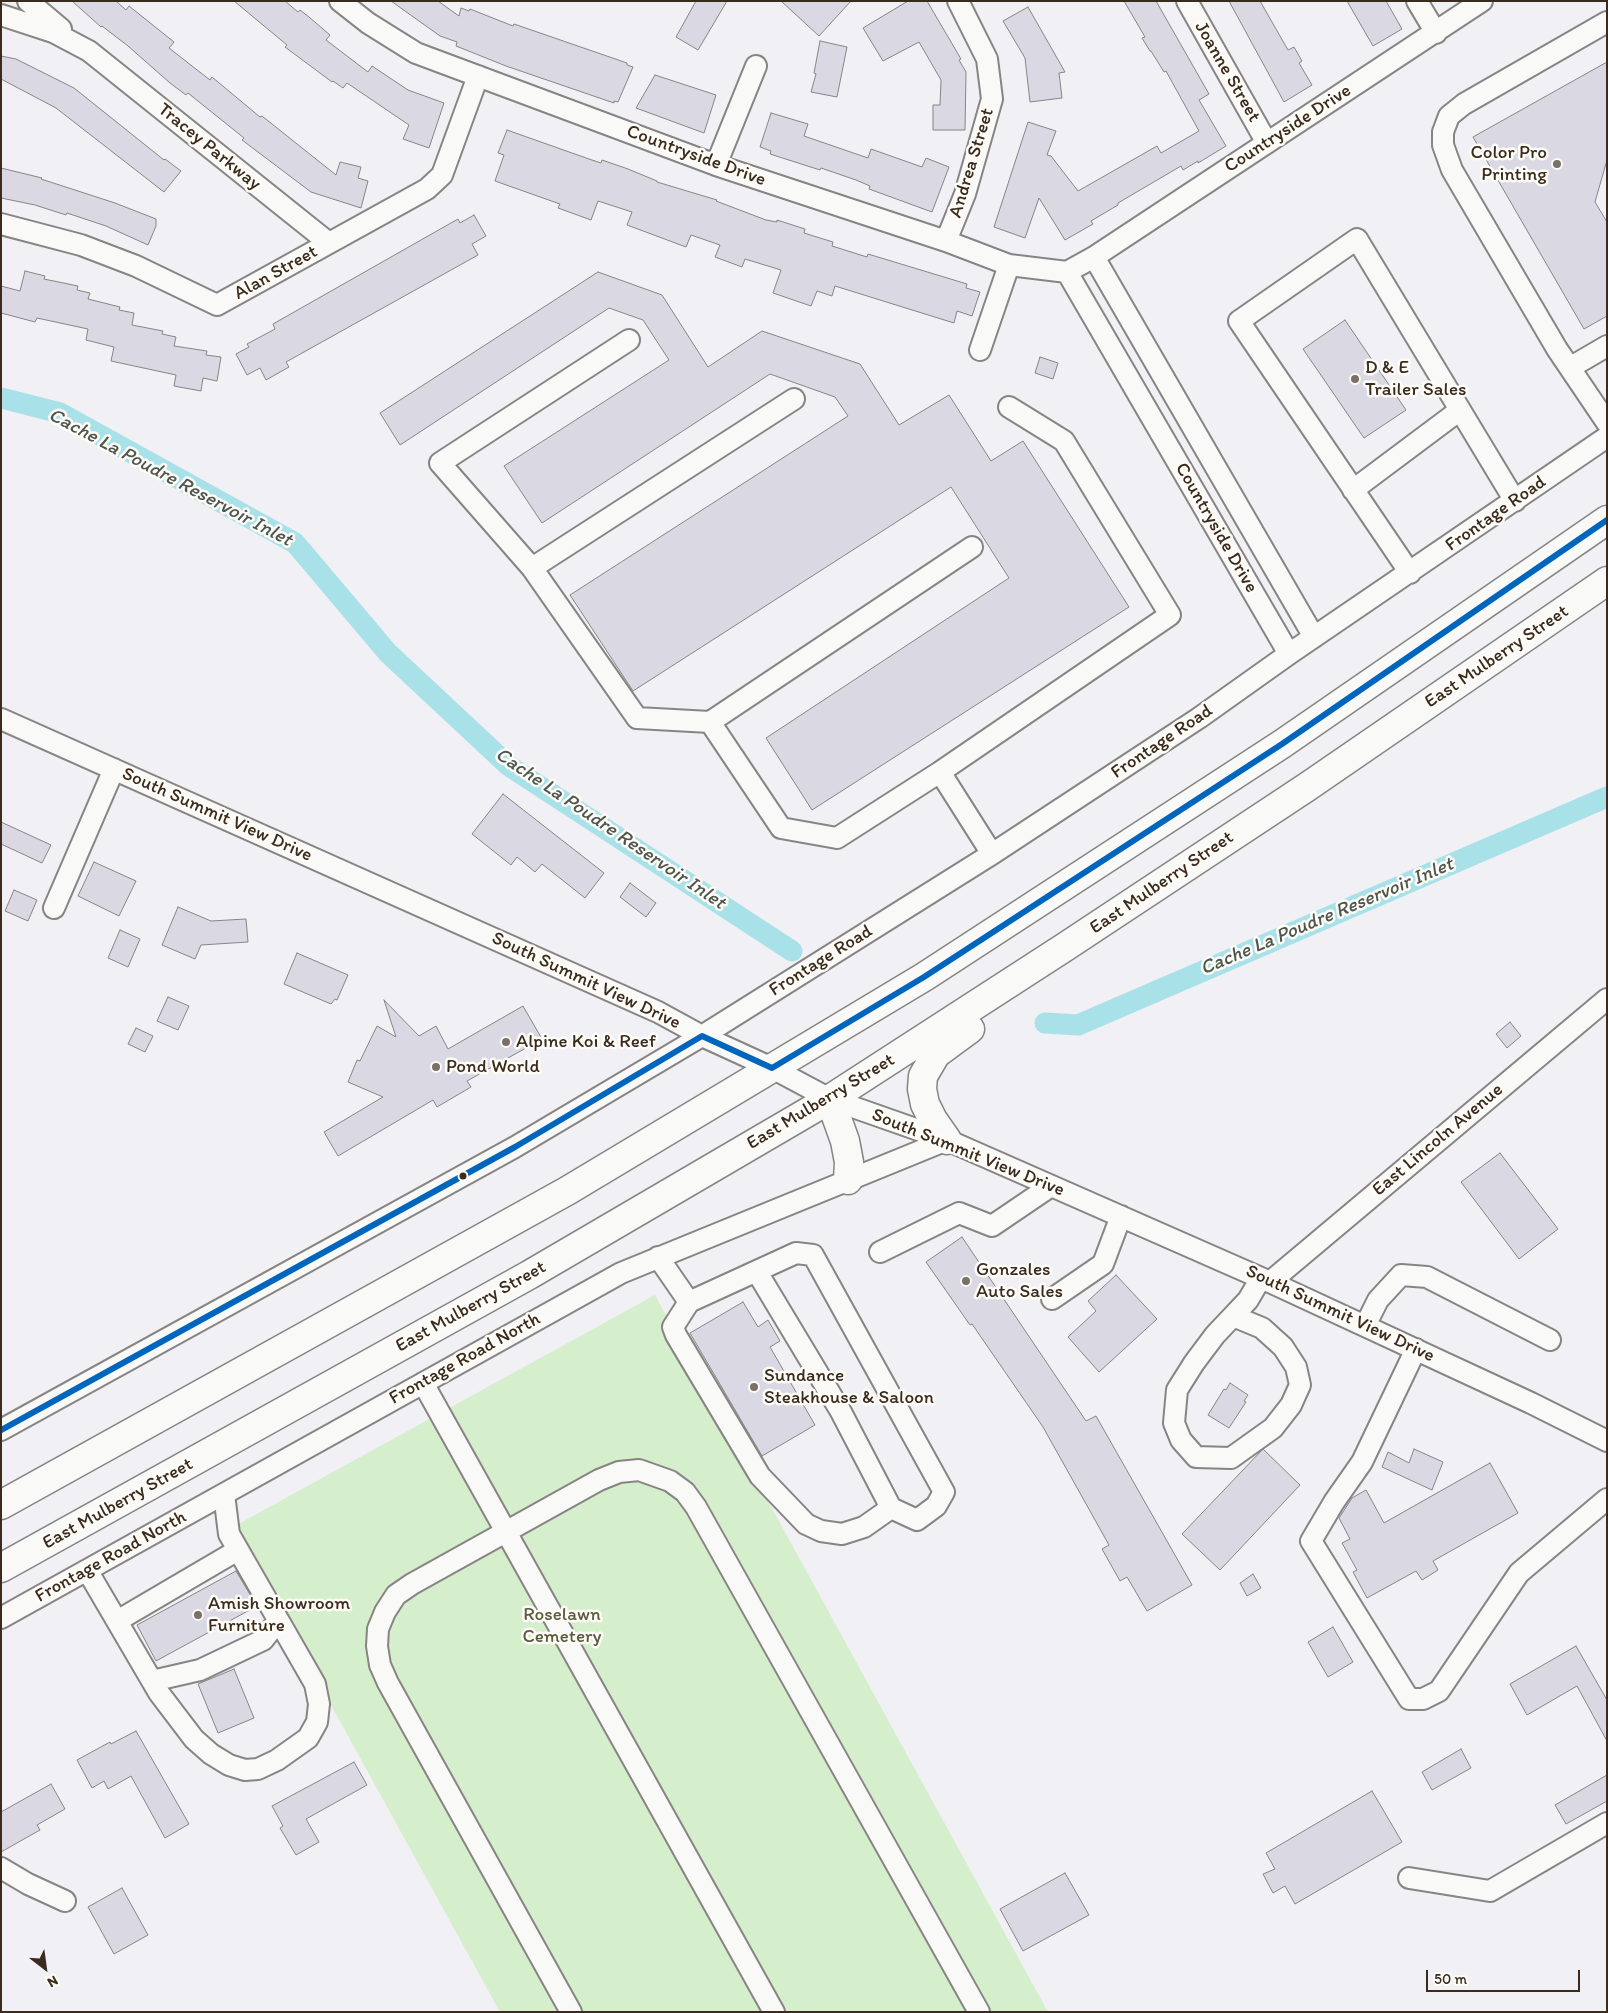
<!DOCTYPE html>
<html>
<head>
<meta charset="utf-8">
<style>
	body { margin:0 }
	#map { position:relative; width:1608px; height:2013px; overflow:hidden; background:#f0f0f5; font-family:Itim,sans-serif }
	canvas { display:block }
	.frame { position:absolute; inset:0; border:2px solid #3b2a1e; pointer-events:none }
	.north { position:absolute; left:20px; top:1943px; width:50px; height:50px; -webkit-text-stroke:4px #fdfcf7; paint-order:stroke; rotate:150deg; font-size:14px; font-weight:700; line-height:20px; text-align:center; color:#3b2a1e }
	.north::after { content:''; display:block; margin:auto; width:18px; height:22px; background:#3b2a1e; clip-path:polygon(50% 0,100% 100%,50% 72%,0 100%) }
	.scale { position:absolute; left:1426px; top:1970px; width:154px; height:22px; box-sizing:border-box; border:2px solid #3b2a1e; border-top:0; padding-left:6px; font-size:15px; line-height:18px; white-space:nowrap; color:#3b2a1e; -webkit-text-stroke:4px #fdfcf7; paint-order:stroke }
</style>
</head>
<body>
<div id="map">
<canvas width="1608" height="2013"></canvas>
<div class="frame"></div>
<div class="north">N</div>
<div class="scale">50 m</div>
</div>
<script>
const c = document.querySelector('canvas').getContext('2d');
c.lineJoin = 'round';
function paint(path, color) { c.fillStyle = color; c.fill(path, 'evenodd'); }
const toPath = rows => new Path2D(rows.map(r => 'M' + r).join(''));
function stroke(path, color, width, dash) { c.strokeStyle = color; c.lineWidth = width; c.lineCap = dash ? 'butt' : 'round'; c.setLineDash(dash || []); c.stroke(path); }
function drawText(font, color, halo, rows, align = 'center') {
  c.font = font + ' Itim,sans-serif'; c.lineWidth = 5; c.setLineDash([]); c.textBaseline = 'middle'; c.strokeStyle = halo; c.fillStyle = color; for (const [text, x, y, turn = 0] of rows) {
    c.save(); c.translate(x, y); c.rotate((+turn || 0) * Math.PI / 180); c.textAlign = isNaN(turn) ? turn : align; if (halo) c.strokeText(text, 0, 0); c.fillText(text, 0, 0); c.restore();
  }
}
paint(toPath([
	[655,1295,1048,2012,500,2012,233,1527]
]), '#d5eecc');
stroke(toPath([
	[1,398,60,413,295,543,388,653,509,766,792,951],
	[1045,1023,1078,1025,1607,797]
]), '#a9e1e8', 21);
const building = toPath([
	[72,1,116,1,126,10,129,6,174,42,169,48,210,80,212,77,260,117,262,116,336,175,340,162,361,167,358,178,368,181,361,208,311,192,242,140,244,138,188,93,186,95,170,83,128,46,102,26,101,27,72,1],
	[234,1,285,1,298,12,300,10,309,17,330,35,326,40,368,72,372,66,408,90,444,103,429,148,403,139,409,125,347,83,343,88,333,81,332,82,285,47,287,45,234,1],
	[391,1,438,1,459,16,461,8,469,11,470,9,513,26,514,24,627,63,627,65,633,67,618,102,614,101,614,103,506,66,456,46,457,42,440,36,391,1],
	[696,1,727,1,698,50,676,37,696,1],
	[781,1,851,1,819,36,781,1],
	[908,1,927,1,961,59,959,60,966,72,965,130,933,130,933,105,940,105,941,80,919,42,883,61,863,28,908,1],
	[1124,1,1156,1,1209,94,1199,100,1226,146,1198,163,1198,161,1183,170,1181,166,1118,203,1118,205,1091,221,1093,224,1065,240,1039,198,1025,238,994,227,1028,122,1056,131,1047,155,1051,156,1078,191,1157,146,1161,153,1199,131,1166,71,1164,72,1151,51,1150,51,1142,38,1145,37,1124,1],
	[1229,1,1260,1,1288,50,1294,47,1302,61,1299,63,1312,85,1284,102,1229,1],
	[1347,1,1386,1,1402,29,1373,46,1347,1],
	[1028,7,1065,72,1059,73,1062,98,1030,102,1025,58,1003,21,1028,7],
	[820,41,847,47,837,97,811,92,816,74,814,73,820,41],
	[1,56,16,59,74,88,164,160,165,159,181,171,164,192,56,108,1,79,1,56],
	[1607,62,1607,160,1595,202,1607,222,1607,316,1584,329,1473,137,1607,62],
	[655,75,716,95,704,133,636,108,655,75],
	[771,113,808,124,804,136,868,158,871,149,922,167,926,158,949,167,932,212,869,189,870,186,856,180,821,168,820,170,770,154,771,151,760,147,771,113],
	[507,130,589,159,601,163,602,160,628,169,657,181,657,182,717,200,716,201,766,220,777,222,777,220,805,229,804,233,833,242,832,246,867,257,868,254,967,284,966,288,980,292,972,316,957,311,954,323,835,286,832,296,817,291,811,306,773,293,781,270,745,259,742,267,715,257,720,245,691,235,686,247,627,225,632,212,598,201,591,220,558,208,560,204,495,181,504,155,498,153,507,130],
	[1,168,42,178,41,179,115,203,156,219,156,226,148,245,106,226,67,213,66,215,35,205,1,198,1,168],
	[474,215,486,236,472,244,478,255,286,362,289,367,266,380,260,368,247,375,236,354,249,347,247,344,275,329,273,324,458,219,460,223,474,215],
	[25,271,45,276,44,279,78,286,77,290,90,293,88,299,120,307,119,310,134,313,132,325,163,331,162,334,176,337,174,346,207,351,206,355,221,357,217,381,203,378,201,391,174,386,176,375,111,361,114,347,86,340,88,329,37,318,35,322,1,313,1,286,20,291,25,271],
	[598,272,662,295,708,367,762,331,860,364,899,425,949,395,991,461,1023,441,1129,607,812,810,766,738,1009,578,951,487,633,691,570,595,848,416,835,397,770,374,542,523,504,466,669,360,643,320,609,308,400,445,380,413,598,272],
	[1345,320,1406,410,1364,438,1303,349,1345,320],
	[1040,357,1058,363,1053,379,1035,373,1040,357],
	[503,794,604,873,585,898,542,864,535,872,517,857,511,865,472,834,503,794],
	[1,822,51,845,42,863,1,844,1,822],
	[94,862,136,881,119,916,78,896,94,862],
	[630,883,656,903,646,917,620,897,630,883],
	[14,890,37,900,28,921,5,911,14,890],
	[178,907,211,921,246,919,248,942,201,945,195,959,162,945,178,907],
	[120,930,140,939,128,967,108,958,120,930],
	[297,953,348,975,337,1000,335,999,331,1004,284,984,297,953],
	[168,997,189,1006,178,1030,157,1021,168,997],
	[384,1000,419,1036,436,1026,448,1049,523,1006,542,1039,467,1081,471,1087,437,1107,433,1100,338,1156,324,1132,383,1097,348,1082,357,1060,360,1061,377,1026,396,1037,384,1000],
	[1510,1022,1521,1036,1507,1048,1496,1034,1510,1022],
	[136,1028,153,1036,145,1052,128,1044,136,1028],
	[1500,1153,1558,1229,1519,1259,1461,1182,1500,1153],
	[962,1237,1086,1421,1096,1416,1192,1585,1147,1611,1127,1577,1120,1581,1102,1549,1109,1545,1043,1427,972,1324,970,1325,926,1262,962,1237],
	[1116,1275,1157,1319,1099,1372,1068,1337,1096,1311,1088,1301,1116,1275],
	[743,1302,758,1327,768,1320,780,1341,770,1347,815,1425,762,1456,690,1333,743,1302],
	[1230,1383,1248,1395,1244,1401,1246,1402,1229,1428,1208,1415,1224,1389,1226,1390,1230,1383],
	[1263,1449,1300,1485,1220,1570,1182,1534,1263,1449],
	[1414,1449,1443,1462,1432,1490,1382,1467,1388,1452,1409,1463,1414,1449],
	[1490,1463,1518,1513,1433,1561,1438,1570,1422,1580,1416,1571,1367,1598,1353,1572,1357,1570,1342,1543,1350,1539,1339,1518,1352,1498,1366,1490,1384,1523,1490,1463],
	[236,1571,257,1606,156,1661,137,1625,236,1571],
	[1253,1574,1261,1588,1247,1596,1240,1583,1253,1574],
	[1333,1627,1353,1662,1328,1677,1308,1642,1333,1627],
	[1576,1646,1607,1700,1607,1741,1577,1686,1527,1715,1510,1684,1576,1646],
	[234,1669,254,1718,218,1733,198,1684,234,1669],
	[136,1731,189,1824,165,1838,131,1776,108,1789,104,1781,92,1788,77,1760,110,1742,111,1744,136,1731],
	[1461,1749,1471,1768,1432,1790,1422,1772,1461,1749],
	[354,1762,367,1785,306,1819,319,1842,296,1855,280,1828,283,1826,272,1806,354,1762],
	[1607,1775,1607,1801,1566,1824,1555,1805,1607,1775],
	[51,1784,65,1809,37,1825,40,1830,1,1852,1,1812,51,1784],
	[1372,1791,1402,1842,1295,1904,1285,1886,1273,1893,1263,1874,1275,1869,1266,1853,1372,1791],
	[1065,1873,1089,1915,1023,1951,1000,1909,1065,1873],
	[122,1888,148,1935,114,1954,88,1907,122,1888]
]);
paint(building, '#dad9e3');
stroke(building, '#888484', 1);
const minor = toPath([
	[28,1,61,29],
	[340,1,368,23,416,53,716,165,946,241,1009,265,1067,272,1094,257,1482,1],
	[1187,1,1267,143],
	[1417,1,1436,33],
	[1,15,53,32,89,51,329,243],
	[1607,22,1464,104,1449,116,1443,132,1443,145,1452,170,1557,349,1607,423],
	[716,165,756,66],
	[1,224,81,245,136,266,217,305,427,189,442,175,478,76],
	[946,241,965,194,992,99,987,59,958,1],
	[1094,257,1314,637],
	[1067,272,1289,654],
	[629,340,440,463,532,568,637,718,710,722,781,828,837,838,940,772],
	[980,350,1009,265],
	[1571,367,1607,346],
	[1353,490,1460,410],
	[532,568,794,399],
	[1410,573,1239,321,1357,239,1515,501],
	[1,719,658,1012,702,1036,772,1068,830,1099,947,1140,1270,1282,1531,1403,1607,1441],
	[710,722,972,547],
	[992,854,940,772,1170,615,1064,441,1009,407],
	[54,908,114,769],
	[880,1252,959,1213,992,1226,1051,1186],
	[658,1257,689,1302,796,1253,813,1255,944,1492,936,1506,917,1520,891,1508,840,1410,757,1272],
	[1270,1282,1607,999],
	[1052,1299,1103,1264,1121,1216],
	[689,1302,673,1327,676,1335,760,1476,806,1524,821,1531,842,1534,864,1527,891,1508],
	[1233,1316,1262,1328,1283,1347,1296,1367,1300,1385,1291,1405,1273,1428,1231,1458,1196,1457,1181,1440,1174,1423,1177,1390,1194,1363,1215,1335,1233,1316,1248,1300,1261,1278],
	[1365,1326,1378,1300,1401,1275,1427,1277,1550,1340],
	[1416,1349,1362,1462,1334,1502,1311,1541,1409,1699,1423,1699,1439,1691,1519,1573,1607,1499],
	[423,1383,774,2012],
	[1,1430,515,1147,702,1036,992,854,1199,718,1289,654,1607,437],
	[87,1570,159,1693,194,1739,211,1754,229,1765,245,1770,258,1769,277,1760,308,1738,317,1722,319,1704,315,1684,229,1534,224,1494],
	[1,1618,621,1273,947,1140],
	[117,1621,238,1550],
	[152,1681,200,1670,263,1640,278,1621],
	[1,1868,28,1884,65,1901],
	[1409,1878,1490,1891,1607,1823],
	[571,2012,388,1683,380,1665,377,1646,378,1629,385,1612,396,1595,412,1584,599,1480,619,1472,639,1470,670,1481,685,1492,696,1507,979,2012]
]);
const highway = toPath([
	[830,1099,845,1141,849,1162,848,1180],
	[947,1140,933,1120,925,1104,922,1089,923,1076,936,1054,970,1029],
	[1,1505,567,1191,924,977,1282,744,1607,520],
	[1,1568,529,1275,830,1099,1065,947,1307,787,1607,581]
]);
stroke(minor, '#888484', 24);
stroke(highway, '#888484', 31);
stroke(minor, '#f9f9f8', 20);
stroke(highway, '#f9f9f8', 28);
stroke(toPath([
	[1,1430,515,1147,702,1036,772,1068,924,977,1282,744,1607,520]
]), '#0065bd', 6);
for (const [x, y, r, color] of [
	[1557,164,5,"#7a6f69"],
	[1355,379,5,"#7a6f69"],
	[506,1042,5,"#7a6f69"],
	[436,1067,5,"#7a6f69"],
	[463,1176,4.5,"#3b2a1e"],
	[966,1281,5,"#7a6f69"],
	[754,1387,5,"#7a6f69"],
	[198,1615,5,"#7a6f69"]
]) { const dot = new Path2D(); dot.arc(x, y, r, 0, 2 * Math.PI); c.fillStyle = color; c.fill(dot); stroke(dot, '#fdfcf7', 2); }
drawText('19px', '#3b2a1e', '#fdfcf7', [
	["Joanne Street",1227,72,60],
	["Countryside Drive",1288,129,-33],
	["Tracey Parkway",209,147,39],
	["Countryside Drive",696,156,20],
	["Andrea Street",972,163,-73],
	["Alan Street",276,273,-29],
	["Frontage Road",1496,514,-35],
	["Countryside Drive",1216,528,60],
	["East Mulberry Street",1497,657,-34],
	["Frontage Road",1162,742,-34],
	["South Summit View Drive",217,815,24],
	["East Mulberry Street",1162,883,-34],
	["Frontage Road",821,961,-32],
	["South Summit View Drive",586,981,25],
	["East Mulberry Street",821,1102,-31],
	["East Lincoln Avenue",1438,1140,-40],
	["South Summit View Drive",968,1153,22],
	["East Mulberry Street",471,1307,-29],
	["South Summit View Drive",1340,1314,25],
	["Frontage Road North",465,1359,-29],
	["East Mulberry Street",118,1504,-29],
	["Frontage Road North",111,1557,-29]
]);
drawText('19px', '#3b2a1e', '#fdfcf7', [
	["Color Pro",1547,153,"right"],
	["Printing",1547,175,"right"],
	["D & E",1365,368],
	["Trailer Sales",1365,390],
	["Alpine Koi & Reef",516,1042],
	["Pond World",446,1067],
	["Gonzales",976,1270],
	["Auto Sales",976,1292],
	["Sundance",764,1376],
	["Steakhouse & Saloon",764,1398],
	["Amish Showroom",208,1604],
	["Furniture",208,1626]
], 'left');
drawText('19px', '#5c5b41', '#fdfcf7', [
	["Roselawn",562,1615],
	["Cemetery",562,1637]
]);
drawText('italic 20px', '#4f564f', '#fdfcf7', [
	["Cache La Poudre Reservoir Inlet",170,478,28],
	["Cache La Poudre Reservoir Inlet",610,829,34],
	["Cache La Poudre Reservoir Inlet",1327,917,-23]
]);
</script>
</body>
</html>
